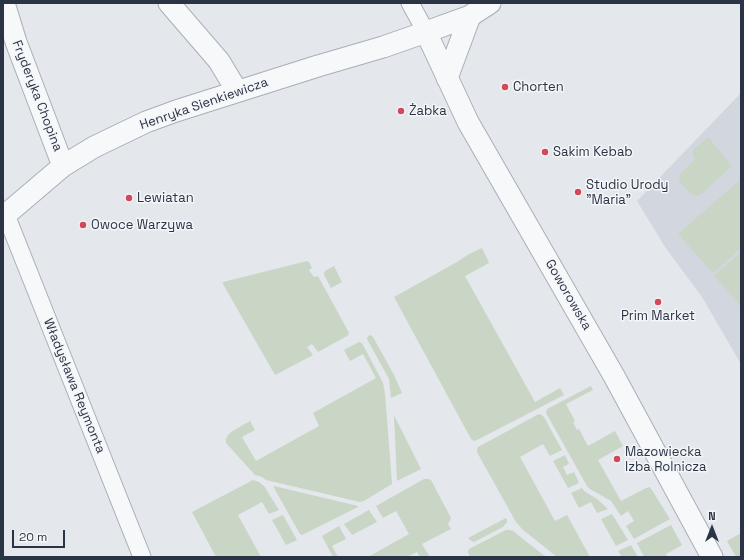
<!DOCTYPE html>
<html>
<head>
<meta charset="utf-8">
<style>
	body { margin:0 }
	#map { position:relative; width:744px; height:560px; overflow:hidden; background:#e4e7ec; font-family:"Space Grotesk",sans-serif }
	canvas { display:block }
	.frame { position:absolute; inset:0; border:4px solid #2b3445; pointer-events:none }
	.north { position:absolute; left:692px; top:508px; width:40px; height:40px; -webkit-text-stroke:3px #f4f6f9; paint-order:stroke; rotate:0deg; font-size:11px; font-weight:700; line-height:16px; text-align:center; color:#2b3445 }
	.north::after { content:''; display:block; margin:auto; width:14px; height:18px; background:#2b3445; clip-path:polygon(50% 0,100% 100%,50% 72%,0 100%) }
	.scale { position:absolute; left:12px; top:530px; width:53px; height:18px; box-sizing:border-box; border:2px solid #2b3445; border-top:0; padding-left:5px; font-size:12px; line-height:14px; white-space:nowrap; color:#2b3445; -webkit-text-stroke:3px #f4f6f9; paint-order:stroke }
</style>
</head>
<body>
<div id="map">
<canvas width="744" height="560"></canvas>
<div class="frame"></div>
<div class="north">N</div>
<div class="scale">20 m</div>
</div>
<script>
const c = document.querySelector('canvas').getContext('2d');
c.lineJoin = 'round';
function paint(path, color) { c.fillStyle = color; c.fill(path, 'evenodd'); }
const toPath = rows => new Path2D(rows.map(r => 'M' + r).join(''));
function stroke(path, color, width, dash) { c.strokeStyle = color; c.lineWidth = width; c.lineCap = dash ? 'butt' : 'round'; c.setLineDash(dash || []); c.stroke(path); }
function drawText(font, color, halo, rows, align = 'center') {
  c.font = font + ' "Space Grotesk",sans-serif'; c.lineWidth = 3; c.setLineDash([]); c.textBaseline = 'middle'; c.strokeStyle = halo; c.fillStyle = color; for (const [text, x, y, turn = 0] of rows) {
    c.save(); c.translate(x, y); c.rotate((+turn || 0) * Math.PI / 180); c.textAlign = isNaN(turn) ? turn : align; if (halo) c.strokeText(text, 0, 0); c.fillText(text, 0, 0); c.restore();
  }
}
paint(toPath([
	[741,93,741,364,702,297,665,247,637,201]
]), '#d2d6de');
paint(toPath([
	[708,137,732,166,701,194,699,196,696,196,692,195,680,182,679,178,681,173,695,159,693,154,693,150],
	[741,179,741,248,713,273,678,234],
	[482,248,493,271,489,263,465,276,535,402,560,388,564,395,477,440,474,441,471,439,394,297,457,262,469,254],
	[741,252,741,306,714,276],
	[307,261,309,262,312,268,309,270,314,277,318,276,348,331,349,334,347,336,318,352,312,344,307,347,313,355,275,375,223,284,223,282],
	[334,266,342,282,331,288,324,275,324,273,325,271],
	[371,335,373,337,394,375,402,393,391,398,389,379,367,339,368,336],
	[359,342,362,343,383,383,385,393,392,484,364,501,360,502,266,480,262,477,255,475,226,443,226,439,228,435,231,432,250,421,255,430,242,437,256,461,319,426,313,413,376,378,363,354,350,361,344,350],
	[591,386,593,390,566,404,575,421,573,422,577,430,579,429,588,446,615,431,623,446,598,460,621,501,646,488,650,487,670,519,634,539,626,526,634,521,628,511,621,516,611,501,590,489,587,486,546,413,547,409],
	[540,414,544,417,562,450,550,456,543,444,520,457,555,521,567,515,590,557,557,557,522,529,516,522,478,454,477,451,478,447,537,415],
	[394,415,421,469,397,481],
	[565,455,569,464,563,467,567,475,574,472,579,483,568,488,553,461],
	[424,479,428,479,431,480,451,518,448,524,451,529,422,544,430,557,420,557,417,552,407,557,368,557,409,534,396,511,383,518,376,506],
	[253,480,259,482,264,486,279,510,269,514,262,502,238,515,261,557,216,557,192,512],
	[274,486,358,506,358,507,302,535,300,534,274,488],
	[582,488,584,491,597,499,608,509,597,513,591,502,579,508,571,493],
	[369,510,377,522,352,535,344,524],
	[612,514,628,540,616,546,601,519],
	[283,515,297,540,286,545,272,520],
	[506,518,507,520,507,522,503,527,474,542,470,540,468,538],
	[671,525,682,545,666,554,667,557,644,557,637,543],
	[339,526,346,539,332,546,338,557,333,557,322,536],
	[506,530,510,530,513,531,546,557,470,557,468,552,469,549],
	[741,533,741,557,736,557,727,541],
	[631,545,638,557,622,557,618,551]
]), '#c9d6c5');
const minor = toPath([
	[410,3,426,32],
	[6,215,142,557]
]);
const tertiary = toPath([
	[4,3,16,42,63,166],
	[169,3,219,61,237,91],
	[426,32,468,122,614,376,712,557],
	[447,78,470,16],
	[3,217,63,166,94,147,146,122,176,111,318,66,383,47,426,32,470,16,490,3]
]);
stroke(minor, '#a9aeb7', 19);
stroke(tertiary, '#a9aeb7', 23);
stroke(minor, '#f7f8fa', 17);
stroke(tertiary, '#f7f8fa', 21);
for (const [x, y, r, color] of [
	[505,87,4,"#d1495b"],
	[401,111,4,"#d1495b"],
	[545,152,4,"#d1495b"],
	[578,192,4,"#d1495b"],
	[129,198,4,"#d1495b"],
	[83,225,4,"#d1495b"],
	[658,302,4,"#d1495b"],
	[617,459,4,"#d1495b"]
]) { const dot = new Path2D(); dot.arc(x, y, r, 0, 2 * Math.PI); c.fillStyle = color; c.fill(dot); stroke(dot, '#f4f6f9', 1.5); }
drawText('13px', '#2b3445', '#f4f6f9', [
	["Chorten",513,87],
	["Żabka",409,111],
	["Sakim Kebab",553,152],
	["Studio Urody",586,185],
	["\"Maria\"",586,200],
	["Lewiatan",137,198],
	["Owoce Warzywa",91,225],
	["Prim Market",658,316,"center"],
	["Mazowiecka",625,452],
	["Izba Rolnicza",625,467]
], 'left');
drawText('13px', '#2b3445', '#f4f6f9', [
	["Fryderyka Chopina",37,96,69],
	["Henryka Sienkiewicza",204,104,-19],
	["Goworowska",568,295,60],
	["Władysława Reymonta",74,386,68]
]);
</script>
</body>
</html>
